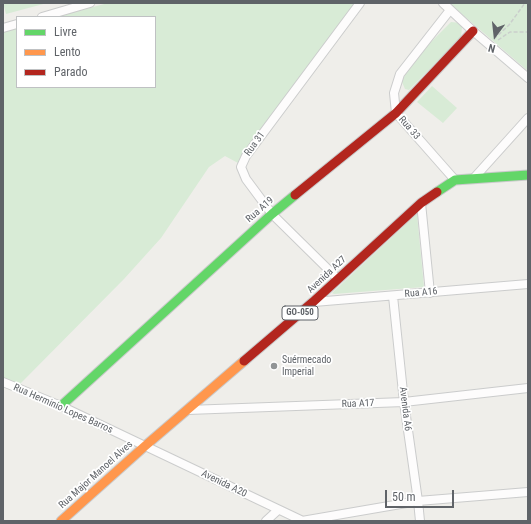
<!DOCTYPE html>
<html>
<head>
<meta charset="utf-8">
<style>
	body { margin:0 }
	#map { position:relative; width:531px; height:524px; overflow:hidden; background:#efeeea; font-family:"Roboto Condensed",sans-serif }
	canvas { display:block }
	.frame { position:absolute; inset:0; border:4px solid #5f6368; pointer-events:none }
	.legend { position:absolute; left:16px; top:16px; width:140px; height:72px; box-sizing:border-box; background:#fff; border:1px solid #bfc1c3; margin:0; padding:5px 7px; list-style:none; font-size:12px; color:#5f6368 }
	.legend li { display:flex; align-items:center; gap:8px; height:20px }
	.legend b { width:20px; border:1px solid #bfc1c3 }
	.north { position:absolute; left:475px; top:16px; width:40px; height:40px; -webkit-text-stroke:3px #fff; paint-order:stroke; rotate:195deg; font-size:11px; font-weight:700; line-height:16px; text-align:center; color:#5f6368 }
	.north::after { content:''; display:block; margin:auto; width:14px; height:18px; background:#5f6368; clip-path:polygon(50% 0,100% 100%,50% 72%,0 100%) }
	.scale { position:absolute; left:385px; top:490px; width:69px; height:18px; box-sizing:border-box; border:2px solid #5f6368; border-top:0; padding-left:5px; font-size:12px; line-height:14px; white-space:nowrap; color:#5f6368; -webkit-text-stroke:3px #fff; paint-order:stroke }
</style>
</head>
<body>
<div id="map">
<canvas width="531" height="524"></canvas>
<div class="frame"></div>
<ul class="legend">
<li><b style="height:5px;background:#63d668"></b>Livre</li>
<li><b style="height:5px;background:#ff974d"></b>Lento</li>
<li><b style="height:5px;background:#b3261e"></b>Parado</li>
</ul>
<div class="north">N</div>
<div class="scale">50 m</div>
</div>
<script>
const c = document.querySelector('canvas').getContext('2d');
c.lineJoin = 'round';
function paint(path, color) { c.fillStyle = color; c.fill(path, 'evenodd'); }
const toPath = rows => new Path2D(rows.map(r => 'M' + r).join(''));
function stroke(path, color, width, dash) { c.strokeStyle = color; c.lineWidth = width; c.lineCap = dash ? 'butt' : 'round'; c.setLineDash(dash || []); c.stroke(path); }
function drawText(font, color, halo, rows, align = 'center') {
  c.font = font + ' "Roboto Condensed",sans-serif'; c.lineWidth = 3.5; c.setLineDash([]); c.textBaseline = 'middle'; c.strokeStyle = halo; c.fillStyle = color; for (const [text, x, y, turn = 0] of rows) {
    c.save(); c.translate(x, y); c.rotate((+turn || 0) * Math.PI / 180); c.textAlign = isNaN(turn) ? turn : align; if (halo) c.strokeText(text, 0, 0); c.fillText(text, 0, 0); c.restore();
  }
}
paint(toPath([
	[3,3,47,3,6,14],
	[108,3,355,3,238,163,225,156,209,167,161,238,124,279,19,385,3,378,3,31,17,28,17,87,155,87,155,17,56,17],
	[449,3,528,3,528,71],
	[451,22,461,23,462,27,461,37,409,90,405,89,402,82,406,72,411,62],
	[432,86,457,108,443,123,417,102],
	[417,214,424,287,334,294,332,293]
]), '#d8ebd6');
const street = toPath([
	[443,3,473,31,528,78],
	[450,10,400,74,394,93,396,113,455,180],
	[42,17,90,3],
	[3,28,17,24],
	[474,178,528,118],
	[421,203,430,293],
	[338,279,272,214,246,179,241,167,246,156,360,3],
	[393,296,404,402,418,501,420,521],
	[314,302,528,284],
	[3,382,61,406,303,521],
	[188,410,404,402,528,388],
	[266,521,278,510],
	[302,521,418,501,528,492]
]);
const fast = toPath([
	[437,192,455,180,528,175],
	[61,406,272,214,295,195]
]);
const slow = toPath([
	[61,521,145,446,244,361]
]);
const jam = toPath([
	[295,195,396,113,473,31],
	[244,361,313,302,421,203,437,192]
]);
stroke(street, '#cbcccc', 10);
stroke(fast, '#cacacb', 11);
stroke(slow, '#cacacb', 11);
stroke(jam, '#cacacb', 11);
stroke(toPath([
	[494,39,509,25,525,3],
	[498,40,510,32,528,32]
]), '#cacfcc', 1.5, [4, 2]);
stroke(street, '#fdfcfc', 8);
stroke(fast, '#63d668', 9);
stroke(slow, '#ff974d', 9);
stroke(jam, '#b3261e', 9);
for (const [x, y, r, color] of [
	[274,366,4,"#919496"]
]) { const dot = new Path2D(); dot.arc(x, y, r, 0, 2 * Math.PI); c.fillStyle = color; c.fill(dot); stroke(dot, '#fff', 1.5); }
for (const [x, y, w] of [
	[300,313,36]
]) { const box = new Path2D(); box.roundRect(x - w / 2, y - 7, w, 14, 3); c.fillStyle = '#fff'; c.fill(box); stroke(box, '#5f6368', 1); }
drawText('bold 9px', '#5f6368', null, [
	["GO-050",300,313]
]);
drawText('10px', '#5f6368', '#fff', [
	["Rua 33",409,128,49],
	["Rua 31",255,144,-54],
	["Rua A19",260,210,-41],
	["Avenida A27",327,275,-43],
	["Rua A16",421,293,-5],
	["Rua A17",358,404,-2],
	["Rua Herminio Lopes Barros",63,409,24],
	["Avenida A6",405,409,83],
	["Rua Major Manoel Alves",96,475,-42],
	["Avenida A20",224,484,26]
]);
drawText('10px', '#5f6368', '#fff', [
	["Suérmecado",282,360],
	["Imperial",282,372]
], 'left');
</script>
</body>
</html>
